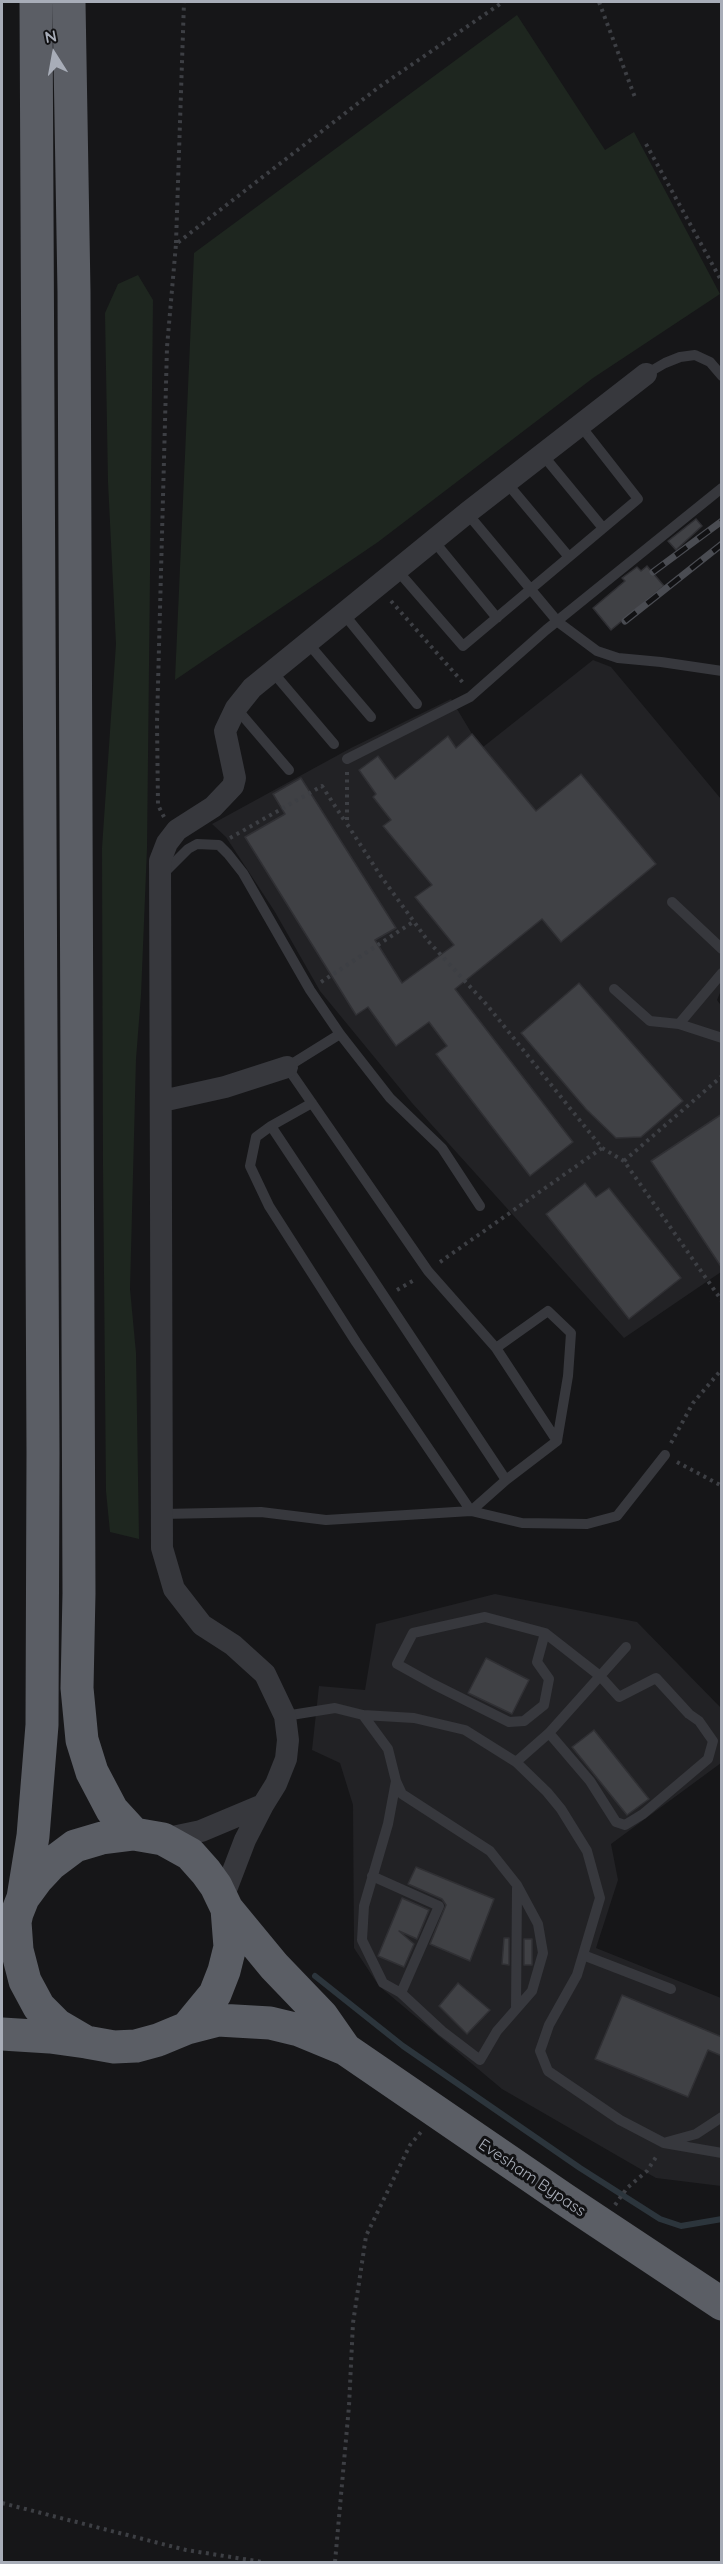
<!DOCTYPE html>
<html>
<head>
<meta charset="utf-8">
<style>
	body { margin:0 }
	#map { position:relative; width:723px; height:2564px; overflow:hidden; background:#161618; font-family:Quicksand,sans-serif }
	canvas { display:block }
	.frame { position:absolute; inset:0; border:3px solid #a8adb8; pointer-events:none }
	.north { position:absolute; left:24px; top:24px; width:60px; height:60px; -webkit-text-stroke:4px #111113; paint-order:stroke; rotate:349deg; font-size:16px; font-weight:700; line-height:24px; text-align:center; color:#a8adb8 }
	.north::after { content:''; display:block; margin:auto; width:21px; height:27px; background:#a8adb8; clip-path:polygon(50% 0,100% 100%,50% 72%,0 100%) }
</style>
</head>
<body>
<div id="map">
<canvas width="723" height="2564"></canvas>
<div class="frame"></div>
<div class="north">N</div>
</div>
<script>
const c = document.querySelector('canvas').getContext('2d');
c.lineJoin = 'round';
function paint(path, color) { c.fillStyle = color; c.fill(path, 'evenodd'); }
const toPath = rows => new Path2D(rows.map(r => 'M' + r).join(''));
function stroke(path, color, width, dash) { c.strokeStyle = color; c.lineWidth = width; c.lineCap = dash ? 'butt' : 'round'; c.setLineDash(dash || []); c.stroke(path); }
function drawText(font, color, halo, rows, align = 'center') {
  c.font = font + ' Quicksand,sans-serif'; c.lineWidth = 6; c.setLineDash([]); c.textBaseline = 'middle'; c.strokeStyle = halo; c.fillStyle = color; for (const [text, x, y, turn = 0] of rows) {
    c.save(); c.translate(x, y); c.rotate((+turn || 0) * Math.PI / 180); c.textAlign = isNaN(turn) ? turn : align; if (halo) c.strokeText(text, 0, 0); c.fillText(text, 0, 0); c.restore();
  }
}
paint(toPath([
	[593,660,611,667,721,799,722,988,717,1000,722,1007,721,1272,624,1338,412,1103,320,991,275,912,226,837,212,824,351,748,451,699,472,734,483,747],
	[495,1594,637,1622,721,1708,721,1763,611,1844,618,1880,596,1948,721,1998,721,2186,656,2178,502,2089,379,1986,354,1948,353,1805,340,1763,312,1750,319,1686,365,1690,376,1624]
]), '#222225');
paint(toPath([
	[517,15,605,150,634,132,720,294,593,378,378,542,175,680,194,253],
	[138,275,153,300,147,848,141,995,136,1059,130,1289,136,1353,139,1539,110,1532,106,1491,103,1166,102,848,116,644,108,482,105,313,118,284]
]), '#1e261f');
stroke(toPath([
	[315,1976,403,2046,580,2168,660,2219,681,2226,722,2219]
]), '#2c353c', 6);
const building = toPath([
	[696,519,702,526,676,550,668,541,696,519],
	[647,566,664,586,611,630,593,608,625,581,622,578,637,567,641,571,647,566],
	[472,734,536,811,581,774,656,864,561,942,542,919,455,989,573,1142,530,1176,436,1054,447,1046,429,1022,396,1046,368,1007,356,1015,245,837,285,814,273,794,301,778,396,928,375,940,402,983,454,945,415,897,432,885,383,826,391,820,373,797,376,794,359,770,378,756,395,779,448,736,456,748,472,734],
	[579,983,683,1101,641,1137,616,1138,586,1109,521,1033,579,983],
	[722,1114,722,1268,651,1161,722,1114],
	[585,1183,596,1197,609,1188,681,1278,629,1319,546,1214,585,1183],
	[486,1658,529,1680,512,1714,468,1693,486,1658],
	[594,1730,649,1799,627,1815,572,1747,594,1730],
	[416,1867,494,1899,470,1961,430,1944,446,1905,442,1899,408,1884,416,1867],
	[402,1898,429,1910,417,1939,399,1931,414,1944,404,1967,378,1956,402,1898],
	[504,1938,509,1938,509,1965,502,1964,504,1938],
	[524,1939,532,1939,532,1965,524,1965,524,1939],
	[458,1983,490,2010,467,2034,439,2006,458,1983],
	[622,1995,722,2037,722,2056,708,2050,688,2097,595,2059,622,1995]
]);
paint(building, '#404145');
stroke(building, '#303034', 1.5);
stroke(toPath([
	[599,2,636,100],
	[646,144,722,282],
	[176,243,184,2],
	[391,601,465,685],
	[347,772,347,824,380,875,428,941,487,1005,602,1148,624,1161,722,1301],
	[164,817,158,805,157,722,167,347,176,244,379,87,503,2],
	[230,838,322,786,346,823],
	[321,982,413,922],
	[624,1161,722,1076],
	[440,1262,602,1148],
	[397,1290,416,1279],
	[671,1443,693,1403,722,1369],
	[677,1462,722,1486],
	[615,2205,627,2188,647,2171,658,2154],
	[2,2503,186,2550,263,2562],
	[335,2562,349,2406,353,2323,366,2236,410,2145,421,2132]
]), '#3d3f44', 4, [3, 4.5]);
stroke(toPath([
	[646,374,665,363,680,357,695,355,710,362,722,376],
	[542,454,603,528],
	[506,482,569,557],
	[467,513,558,622,597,651,618,658,661,662,722,671],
	[433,540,497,618],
	[397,570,463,646,638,499,580,425],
	[343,613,417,704],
	[307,642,371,717],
	[271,670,334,744],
	[236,708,289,770],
	[347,759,470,697,546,630,722,488],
	[163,874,188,849,197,844,219,845,228,854,243,873,310,990,340,1034,390,1098,442,1148,480,1206],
	[672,902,722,949],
	[614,989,650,1021,679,1024,722,1038],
	[679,1024,722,973],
	[312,1103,271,1126,506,1480,557,1441,496,1348,428,1271,287,1067,340,1034],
	[271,1126,256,1137,250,1166,269,1206,356,1342,471,1511,506,1480],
	[496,1348,548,1311,571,1333,568,1376,557,1441],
	[162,1514,261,1512,326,1520,471,1511,522,1523,587,1524,617,1516,665,1455],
	[545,1633,537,1662,549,1679,544,1705,524,1721,509,1722,433,1684,397,1664,413,1633,485,1617,545,1633,600,1676,619,1697,656,1678,689,1714,699,1721,713,1741,708,1759,643,1814,625,1825,616,1822,590,1781,549,1733],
	[363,1715,388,1749,396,1781,402,1794,490,1851,517,1885,538,1924,543,1953,532,1991,497,2031,480,2060,442,2031,401,1993,383,1983,362,1940,364,1906,388,1824,396,1781],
	[285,1716,335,1708,363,1715,414,1718,465,1730,516,1762,547,1792,561,1809,587,1851,600,1898,577,1975,549,2025,540,2051,548,2071,620,2120,664,2143,722,2153],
	[516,1762,549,1733,626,1647],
	[372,1876,439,1906,401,1993],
	[583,1955,671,1989],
	[516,2009,517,1888],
	[667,2142,696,2134,722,2117]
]), '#37383d', 10);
stroke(toPath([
	[162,1101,225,1087,287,1067],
	[163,1839,201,1831,263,1805],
	[222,1900,245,1840,263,1805,276,1784,286,1759,288,1740,285,1716,265,1674,233,1645,202,1625,174,1589,162,1548,160,861,167,843,177,830,213,807,233,786,235,778,225,731,236,708,252,688,467,513,646,374]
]), '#37383d', 22);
stroke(toPath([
	[69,2,74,292,79,1593,77,1688,82,1740,92,1772,112,1810,134,1834],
	[23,1898,33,1836,42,1725,43,1453,36,2],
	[227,1909,274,1966,322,2016,345,2049],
	[187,2028,218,2020,270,2023,299,2030,345,2049,564,2199,722,2304],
	[2,2034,50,2037,86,2042,114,2047,136,2046,158,2040,187,2028,215,1994,224,1971,230,1947,227,1909,216,1886,206,1872,190,1854,163,1839,134,1834,102,1838,75,1846,51,1864,37,1879,23,1898,17,1913,15,1922,17,1950,25,1981,39,2007,57,2025,86,2042]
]), '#5b5e65', 33);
const rail = toPath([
	[653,572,722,521],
	[625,621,722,544]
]);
stroke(rail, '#4a4c52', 7);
stroke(rail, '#111113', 4.5, [14]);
drawText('16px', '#a8adb8', '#111113', [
	["Evesham Bypass",532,2178,34]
]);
</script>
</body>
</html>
